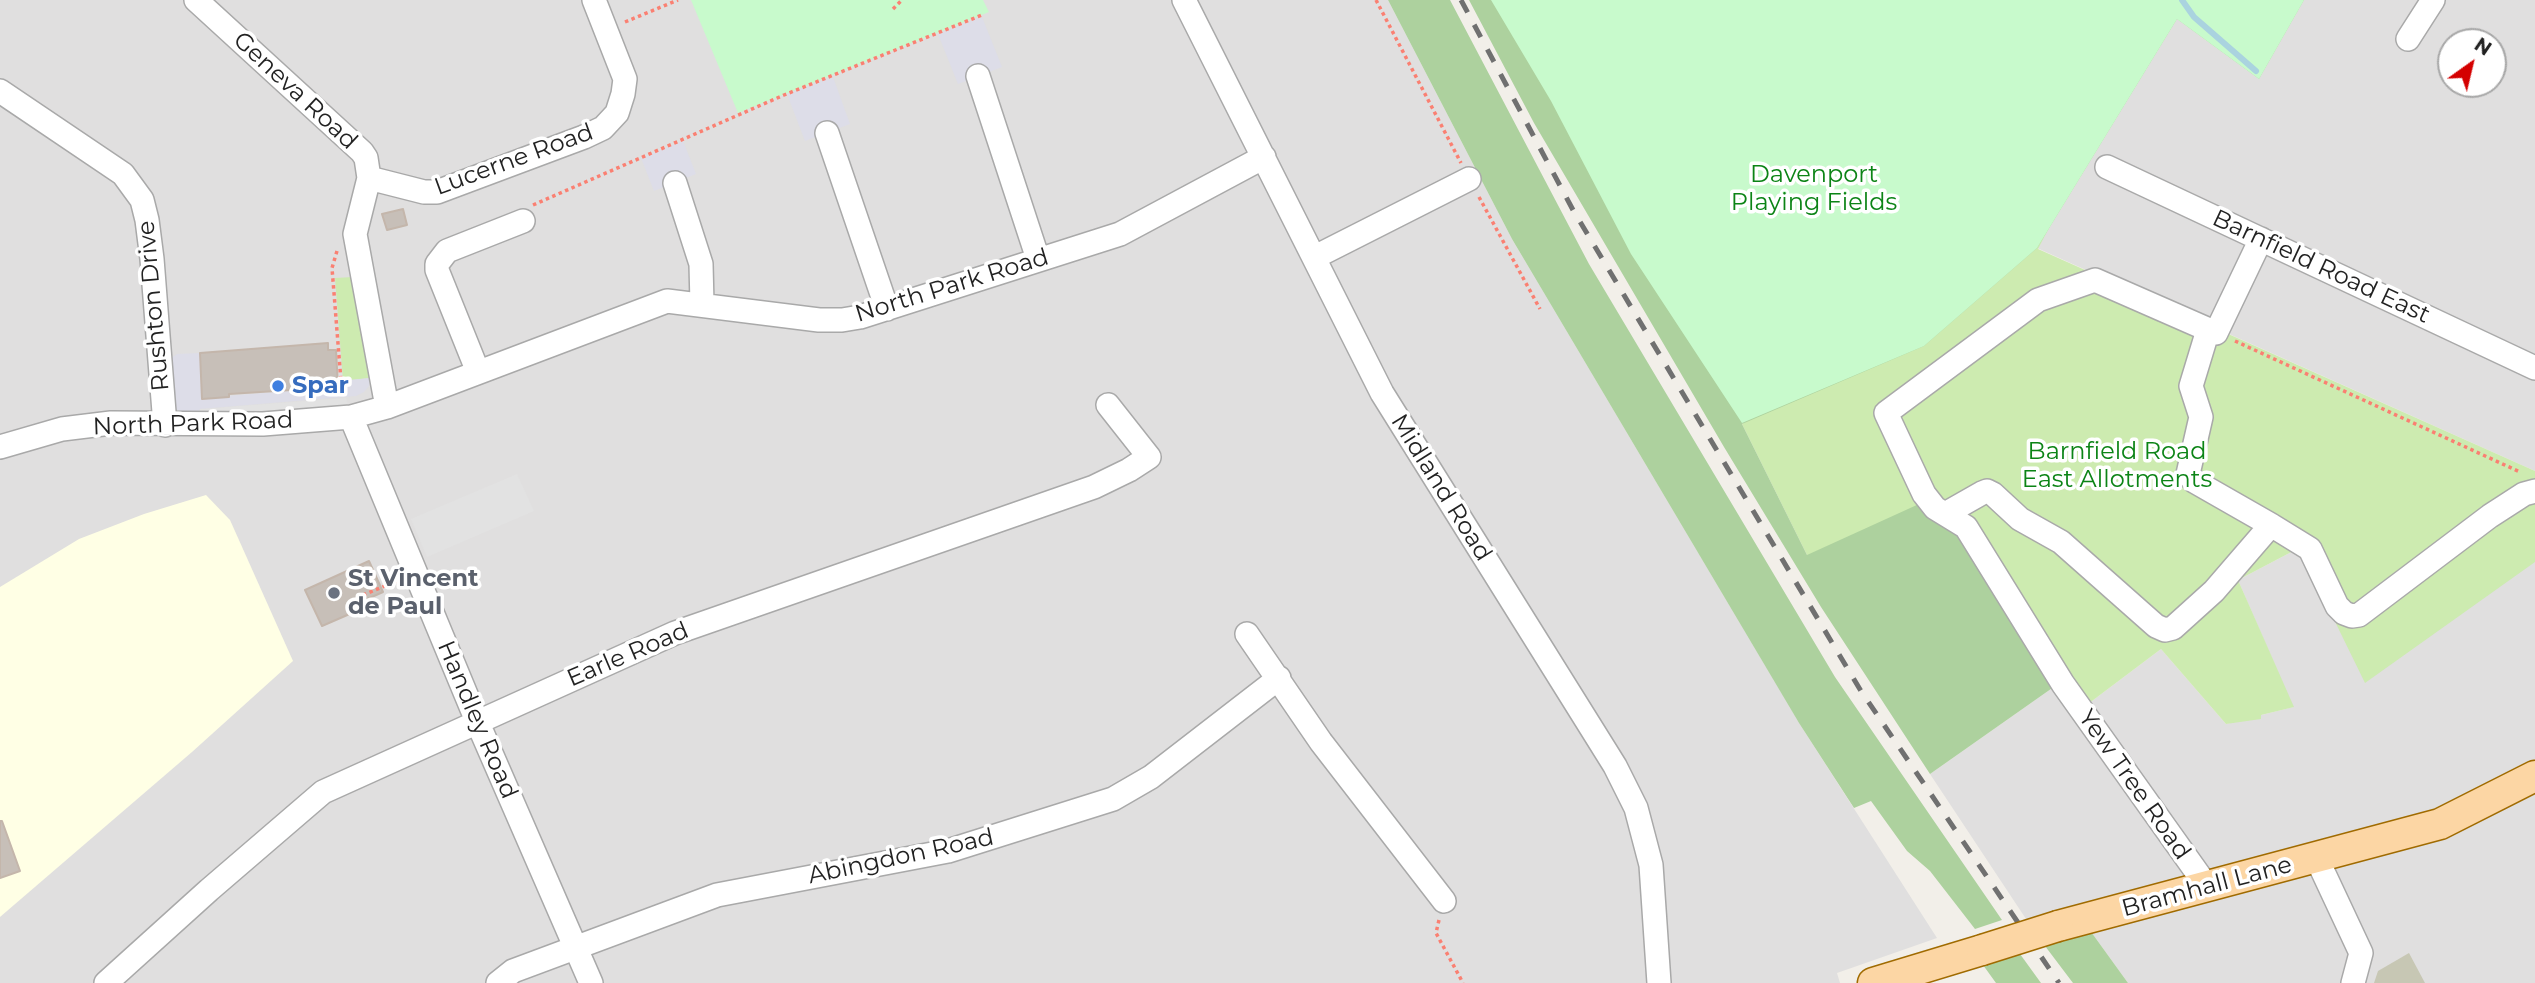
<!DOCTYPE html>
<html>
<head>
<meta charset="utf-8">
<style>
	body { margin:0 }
	#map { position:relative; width:2535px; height:983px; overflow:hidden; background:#f2efe9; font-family:Montserrat,sans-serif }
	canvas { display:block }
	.north { position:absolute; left:2437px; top:28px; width:70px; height:70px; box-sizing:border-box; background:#fff; border:2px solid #a7a7a7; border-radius:50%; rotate:34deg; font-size:19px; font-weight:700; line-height:28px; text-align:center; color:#222 }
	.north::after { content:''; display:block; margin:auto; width:24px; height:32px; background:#d40000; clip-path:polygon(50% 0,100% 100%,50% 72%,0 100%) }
</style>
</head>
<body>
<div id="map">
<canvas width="2535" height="983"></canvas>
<div class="north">N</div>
</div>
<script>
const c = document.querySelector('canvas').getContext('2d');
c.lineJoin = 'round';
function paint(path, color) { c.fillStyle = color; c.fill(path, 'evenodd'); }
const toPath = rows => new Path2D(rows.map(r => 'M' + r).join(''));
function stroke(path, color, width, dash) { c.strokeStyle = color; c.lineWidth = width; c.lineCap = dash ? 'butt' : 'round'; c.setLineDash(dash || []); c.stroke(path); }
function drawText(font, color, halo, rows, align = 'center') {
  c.font = font + ' Montserrat,sans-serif'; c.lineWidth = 7; c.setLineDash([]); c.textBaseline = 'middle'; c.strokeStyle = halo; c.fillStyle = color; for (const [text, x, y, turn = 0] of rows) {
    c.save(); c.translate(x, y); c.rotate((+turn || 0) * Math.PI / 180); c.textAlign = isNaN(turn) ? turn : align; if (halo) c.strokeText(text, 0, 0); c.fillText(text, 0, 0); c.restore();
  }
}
paint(toPath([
	[0,0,1388,0,1512,239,1801,726,1937,938,1837,973,1840,983,0,983],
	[2304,0,2535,0,2535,471,2037,248,2177,19,2259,79],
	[2451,42,2493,42,2493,84,2451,84],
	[2299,548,2535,562,2535,768,2439,815,2030,925,1930,774,2058,684,2084,707,2161,649,2226,724,2293,707,2238,580],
	[2535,785,2535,983,2128,983,2089,929]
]), '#e0dfdf');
paint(toPath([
	[206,495,230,520,293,661,192,752,0,917,0,587,79,539,144,514]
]), '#ffffe5');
paint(toPath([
	[2409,953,2425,983,2374,983,2378,971]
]), '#c7c7b4');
paint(toPath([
	[2053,220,2038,249,2535,471,2535,562,2365,683,2299,548,2238,580,2294,707,2261,715,2261,719,2226,724,2161,649,2084,707,2058,684,1807,555,1742,424],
	[353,277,370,378,343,381,335,278]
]), '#cdebb0');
paint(toPath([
	[1388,0,1450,0,1589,264,1835,677,2002,920,1975,929,1930,871,1907,851,1871,801,1854,808,1799,723,1512,239],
	[1469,0,2304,0,2259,79,2177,19,2037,248,1924,346,1742,424,1807,555,1919,504,1964,535,2058,684,1930,774,1821,607,1724,447,1534,123],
	[2089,929,2128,983,2073,983,2045,946],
	[2020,954,2041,983,1996,983,1983,965]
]), '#add19e');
paint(toPath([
	[691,0,983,0,989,12,738,113],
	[1491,0,2304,0,2259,79,2177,19,2037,248,1924,346,1742,423,1631,254,1551,101]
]), '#c8facc');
paint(toPath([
	[346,398,348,405,292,414,195,416,200,409],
	[517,474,534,511,427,557,411,519]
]), '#e2e2e2');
paint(toPath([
	[982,17,1002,67,958,84,938,34],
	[833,77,850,124,805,141,787,94],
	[683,141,696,174,654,191,641,158],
	[200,353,202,398,338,387,338,381,370,378,369,386,364,392,356,396,200,409,195,416,182,413,172,406,170,359,177,354]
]), '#dddde8');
stroke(toPath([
	[2182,0,2194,17,2256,71]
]), '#aad3df', 6);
const building = toPath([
	[403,209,407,225,387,230,382,214,403,209],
	[328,343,328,350,336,350,338,387,229,394,229,397,202,399,200,353,328,343],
	[369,561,383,592,365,600,368,606,322,626,305,590,369,561],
	[0,821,2,821,20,871,0,878,0,821]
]);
paint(building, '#c7bfb8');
stroke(building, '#c4b6ab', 2);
const minor = toPath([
	[196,0,362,152,366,158,369,178,355,234,387,407],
	[1184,0,1382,393,1615,766,1636,808,1651,865,1659,983],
	[2408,39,2433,0],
	[978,76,1038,259],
	[0,91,123,174,142,200,147,220,152,259,165,425],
	[827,133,887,309],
	[2107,167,2535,368],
	[369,178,424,192,437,192,584,137,603,128,617,113,623,94,625,79,594,0],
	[675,183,701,264,702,304],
	[1315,257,1469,179],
	[478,372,437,270,437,264,447,251,523,221],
	[351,417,477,721,591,983],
	[0,447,62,429,111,423,263,424,351,417,387,407,667,301,819,320,842,320,860,317,1120,234,1264,157],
	[1945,514,1982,493,1987,491,1993,494,2020,519,2061,542,2156,626,2165,630,2173,628,2214,591,2271,525,2194,481,2188,474,2201,417,2191,386,2208,330],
	[2271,525,2310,549,2337,606,2344,613,2352,616,2359,615,2490,516,2524,494,2535,491],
	[1247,634,1321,742,1444,901],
	[2317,859,2361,953,2353,983],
	[2206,885,2063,684,1966,527,1935,508,1924,494,1886,413,2038,300,2095,280,2216,333,2261,239],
	[106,983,209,890,323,792,675,633,1094,487,1129,470,1149,457,1108,405],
	[498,983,513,971,717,895,948,851,1113,799,1151,777,1279,678]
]);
const major = toPath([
	[2058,926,2440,824,2535,776],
	[1873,983,1982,950]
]);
stroke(minor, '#a9a9a9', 26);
stroke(major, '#a06b00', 33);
stroke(toPath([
	[1376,0,1461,163],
	[893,9,902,0],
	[625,22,678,0],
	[1479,197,1540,309],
	[533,205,784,95,982,15],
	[337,251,332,268,341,381],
	[2235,341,2520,472],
	[363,595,397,581],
	[1439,920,1436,933,1463,983]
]), '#fa8072', 3.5, [3.5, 3.5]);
stroke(minor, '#fff', 23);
stroke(major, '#fcd6a4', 30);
stroke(toPath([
	[1461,0,1573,210,1861,691,2059,983]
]), '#707070', 5, [14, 14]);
const majorBridge = toPath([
	[1982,950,2058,926]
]);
stroke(majorBridge, '#a06b00', 33, []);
stroke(majorBridge, '#fcd6a4', 30);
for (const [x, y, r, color] of [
	[278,386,7,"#3f7fe0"],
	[334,593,7,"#6b7280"]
]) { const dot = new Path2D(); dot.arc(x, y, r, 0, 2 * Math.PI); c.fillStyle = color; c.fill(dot); stroke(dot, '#fff', 2.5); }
drawText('24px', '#222', '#fff', [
	["Geneva Road",295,91,43],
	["Lucerne Road",514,160,-20],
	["Barnfield Road East",2321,267,25],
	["North Park Road",952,286,-17],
	["Rushton Drive",154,306,-95],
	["North Park Road",193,424,-2],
	["Midland Road",1441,488,58],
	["Earle Road",628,655,-23],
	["Handley Road",477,720,67],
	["Yew Tree Road",2134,785,55],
	["Abingdon Road",901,857,-12],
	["Bramhall Lane",2207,887,-15]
]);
drawText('24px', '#0c8416', '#fff', [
	["Davenport",1814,175],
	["Playing Fields",1814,203],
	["Barnfield Road",2117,452],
	["East Allotments",2117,480]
]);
drawText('bold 24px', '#366cbe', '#fff', [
	["Spar",292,386]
], 'left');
drawText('bold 24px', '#5b616d', '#fff', [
	["St Vincent",348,579],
	["de Paul",348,607]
], 'left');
</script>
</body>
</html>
